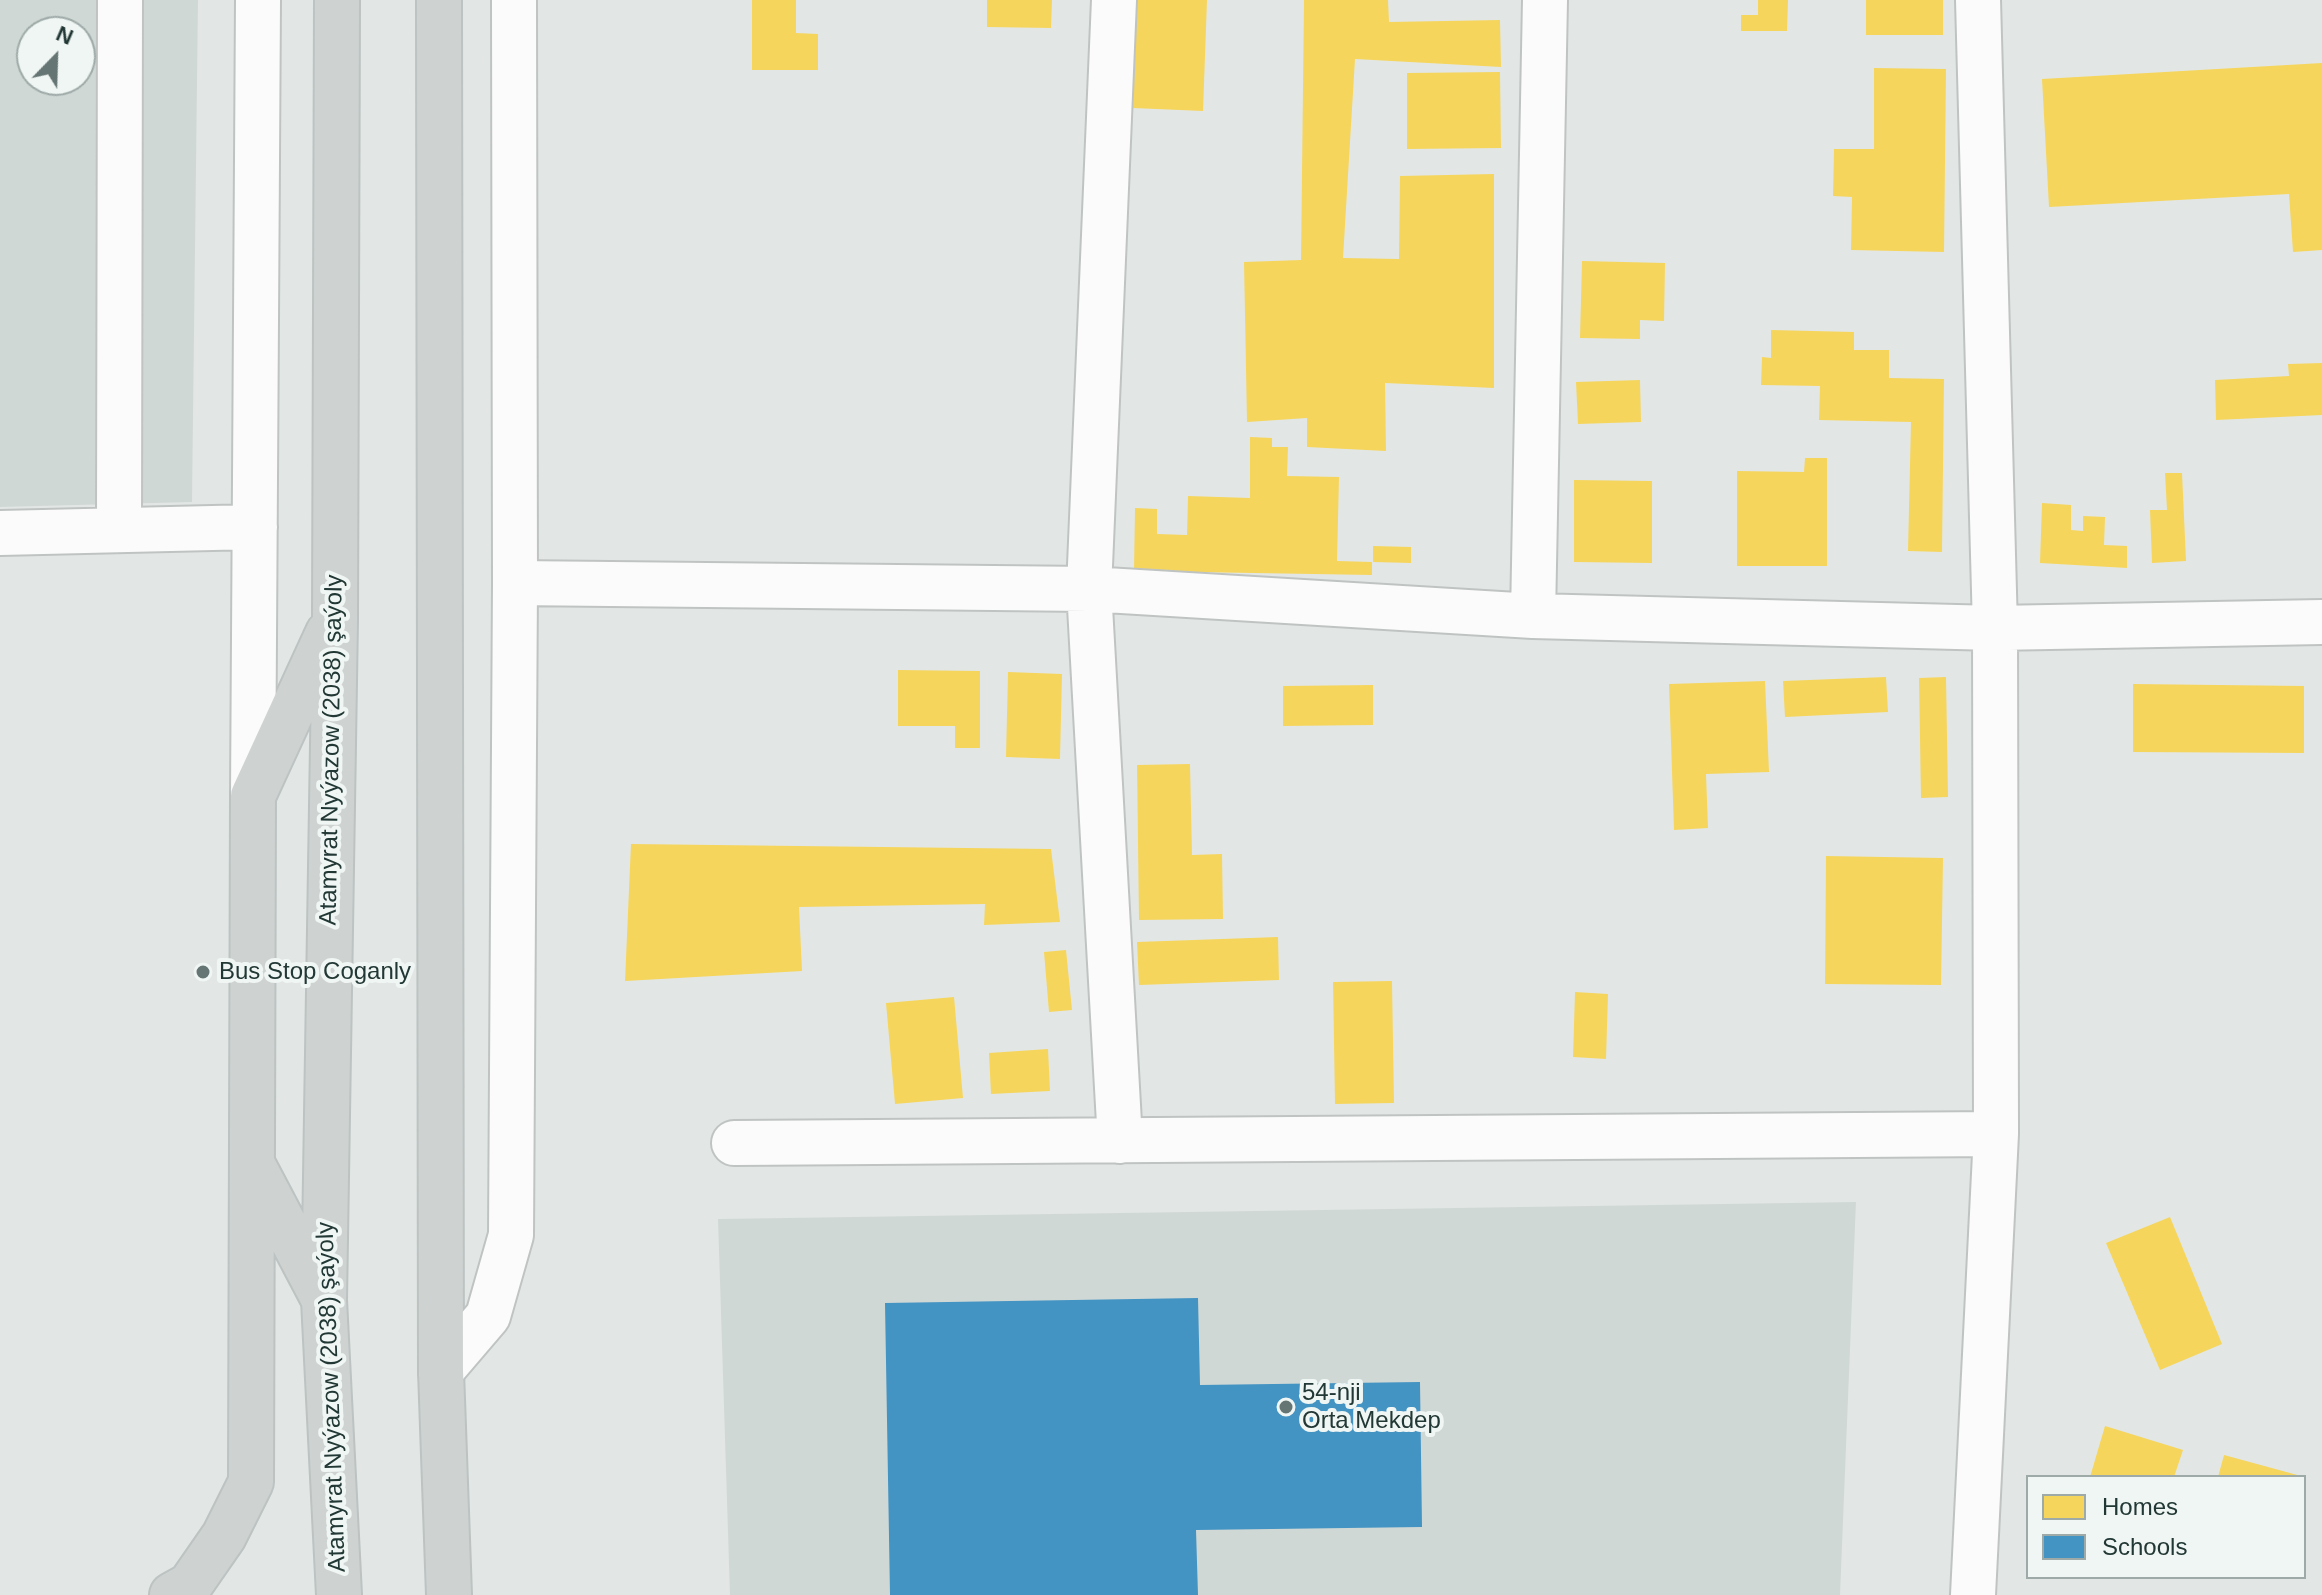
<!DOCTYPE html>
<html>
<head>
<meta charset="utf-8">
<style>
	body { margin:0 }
	#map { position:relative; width:2322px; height:1595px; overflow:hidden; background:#e2e7e5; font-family:Arial,sans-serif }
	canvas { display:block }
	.legend { position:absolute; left:2026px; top:1475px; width:280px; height:104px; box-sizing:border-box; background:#f0f6f4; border:2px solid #9eaaa8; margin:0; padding:10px 14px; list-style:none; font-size:24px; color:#223835 }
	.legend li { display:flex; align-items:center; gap:16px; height:40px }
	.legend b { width:40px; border:2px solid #9eaaa8 }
	.north { position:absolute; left:16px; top:16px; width:80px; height:80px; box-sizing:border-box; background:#f0f6f4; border:2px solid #9eaaa8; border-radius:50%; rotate:23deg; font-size:22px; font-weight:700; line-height:32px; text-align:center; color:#223835 }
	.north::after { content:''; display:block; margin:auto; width:28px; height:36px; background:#657573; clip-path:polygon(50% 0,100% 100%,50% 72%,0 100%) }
</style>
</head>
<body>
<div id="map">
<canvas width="2322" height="1595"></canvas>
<ul class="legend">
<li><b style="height:22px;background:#f6d55c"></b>Homes</li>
<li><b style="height:22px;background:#4393c3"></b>Schools</li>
</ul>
<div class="north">N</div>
</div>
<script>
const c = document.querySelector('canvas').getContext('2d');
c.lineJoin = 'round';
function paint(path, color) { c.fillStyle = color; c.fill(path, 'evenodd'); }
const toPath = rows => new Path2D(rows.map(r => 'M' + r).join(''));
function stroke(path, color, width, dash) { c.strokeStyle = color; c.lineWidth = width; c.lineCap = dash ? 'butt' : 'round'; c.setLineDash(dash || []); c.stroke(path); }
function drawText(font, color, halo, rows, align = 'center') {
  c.font = font + ' Arial,sans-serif'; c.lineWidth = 8; c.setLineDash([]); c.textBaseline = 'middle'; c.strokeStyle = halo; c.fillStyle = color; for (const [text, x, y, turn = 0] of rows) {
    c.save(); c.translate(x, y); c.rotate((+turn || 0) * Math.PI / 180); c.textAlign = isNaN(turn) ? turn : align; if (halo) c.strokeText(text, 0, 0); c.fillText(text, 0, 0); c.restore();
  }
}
paint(toPath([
	[0,0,198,0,192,502,0,507],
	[32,32,80,32,80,80,32,80],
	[1856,1202,1840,1595,730,1595,718,1219]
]), '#d0d8d5');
paint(toPath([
	[752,0,796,0,796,33,818,34,818,70,752,70],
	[987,0,1052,0,1051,28,987,27],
	[1137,0,1207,0,1203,111,1133,108],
	[1304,0,1388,0,1389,22,1500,20,1501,67,1355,59,1343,258,1399,259,1400,176,1494,174,1494,388,1385,383,1386,451,1307,447,1307,418,1247,422,1244,262,1301,260],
	[1758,0,1788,0,1787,31,1741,31,1741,15,1758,15],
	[1866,0,1943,0,1943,35,1866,35],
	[2322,63,2322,250,2293,252,2289,194,2049,207,2042,79],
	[1874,68,1946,69,1944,252,1851,250,1852,197,1833,196,1834,149,1874,149],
	[1500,72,1501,148,1407,149,1407,73],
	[1582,261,1665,263,1664,321,1640,320,1640,339,1580,338],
	[1771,330,1854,332,1854,350,1889,350,1889,378,1944,379,1942,552,1908,551,1911,422,1819,420,1820,386,1761,385,1762,357,1771,358],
	[2322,363,2322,415,2216,420,2215,380,2289,376,2288,364],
	[1640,380,1641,422,1578,424,1576,382],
	[1250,437,1272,438,1272,447,1288,447,1287,476,1339,477,1337,561,1372,562,1372,575,1134,571,1135,508,1157,509,1157,534,1187,535,1188,496,1250,498],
	[1805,458,1827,458,1827,566,1737,566,1737,471,1804,472],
	[2165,473,2182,473,2186,561,2152,563,2150,510,2167,510],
	[1574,480,1652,481,1652,563,1574,562],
	[2042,503,2071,505,2071,530,2083,531,2083,516,2105,517,2104,545,2127,546,2127,568,2040,563],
	[1373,546,1411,547,1411,563,1373,562],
	[898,670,980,671,980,748,955,748,955,726,898,726],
	[1008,672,1062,674,1060,759,1006,757],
	[1886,677,1888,712,1785,717,1783,681],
	[1946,677,1948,797,1921,798,1919,678],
	[1765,681,1769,772,1706,774,1708,828,1674,830,1669,684],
	[2133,684,2304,686,2304,753,2133,752],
	[1373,685,1373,725,1283,726,1283,686],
	[1190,764,1192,855,1222,854,1223,919,1139,920,1137,765],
	[631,844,1051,849,1060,922,984,925,985,904,799,907,802,971,625,981],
	[1826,856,1943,858,1941,985,1825,984],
	[1278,937,1279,980,1139,985,1137,942],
	[1066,950,1072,1010,1049,1012,1044,952],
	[1392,981,1394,1103,1335,1104,1333,982],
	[1575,992,1608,994,1606,1059,1573,1057],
	[954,997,963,1098,895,1104,886,1003],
	[1048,1049,1050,1091,991,1094,989,1053],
	[2170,1217,2222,1344,2160,1370,2106,1243],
	[2105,1426,2183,1450,2174,1477,2090,1477],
	[2224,1455,2301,1476,2301,1477,2218,1477]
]), '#f6d55c');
paint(toPath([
	[1198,1298,1200,1385,1420,1382,1422,1527,1196,1530,1198,1595,890,1595,885,1303]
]), '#4393c3');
const minor = toPath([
	[1114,0,1089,589,1120,1141],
	[119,528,120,0],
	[0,533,255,527],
	[515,583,1089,589,1533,616,1995,628,2322,622],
	[1533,616,1545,0],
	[253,796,258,0],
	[734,1143,1996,1134],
	[441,1371,488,1316,511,1235,515,583,514,0],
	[1973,1595,1996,1134,1995,628,1978,0]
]);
const major = toPath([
	[337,0,335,620,324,1300,339,1595],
	[439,0,441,1371,449,1595],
	[255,1169,322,1296],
	[172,1595,190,1585,224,1536,251,1482,253,796,328,633]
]);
stroke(minor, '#bfc4c2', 48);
stroke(major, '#bcc3c2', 48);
stroke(minor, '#fbfbfb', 44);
stroke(major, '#ced3d2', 44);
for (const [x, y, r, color] of [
	[203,972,8,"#657573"],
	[1286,1407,8,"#657573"]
]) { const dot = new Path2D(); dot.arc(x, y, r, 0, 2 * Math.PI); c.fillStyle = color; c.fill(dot); stroke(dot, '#f0f6f4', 3); }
drawText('24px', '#223835', '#f0f6f4', [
	["Atamyrat Nyýazow (2038) şaýoly",332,750,-89],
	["Atamyrat Nyýazow (2038) şaýoly",332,1397,-92]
]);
drawText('24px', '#223835', '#f0f6f4', [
	["Bus Stop Coganly",219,972],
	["54-nji",1302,1393],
	["Orta Mekdep",1302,1421]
], 'left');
</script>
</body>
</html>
